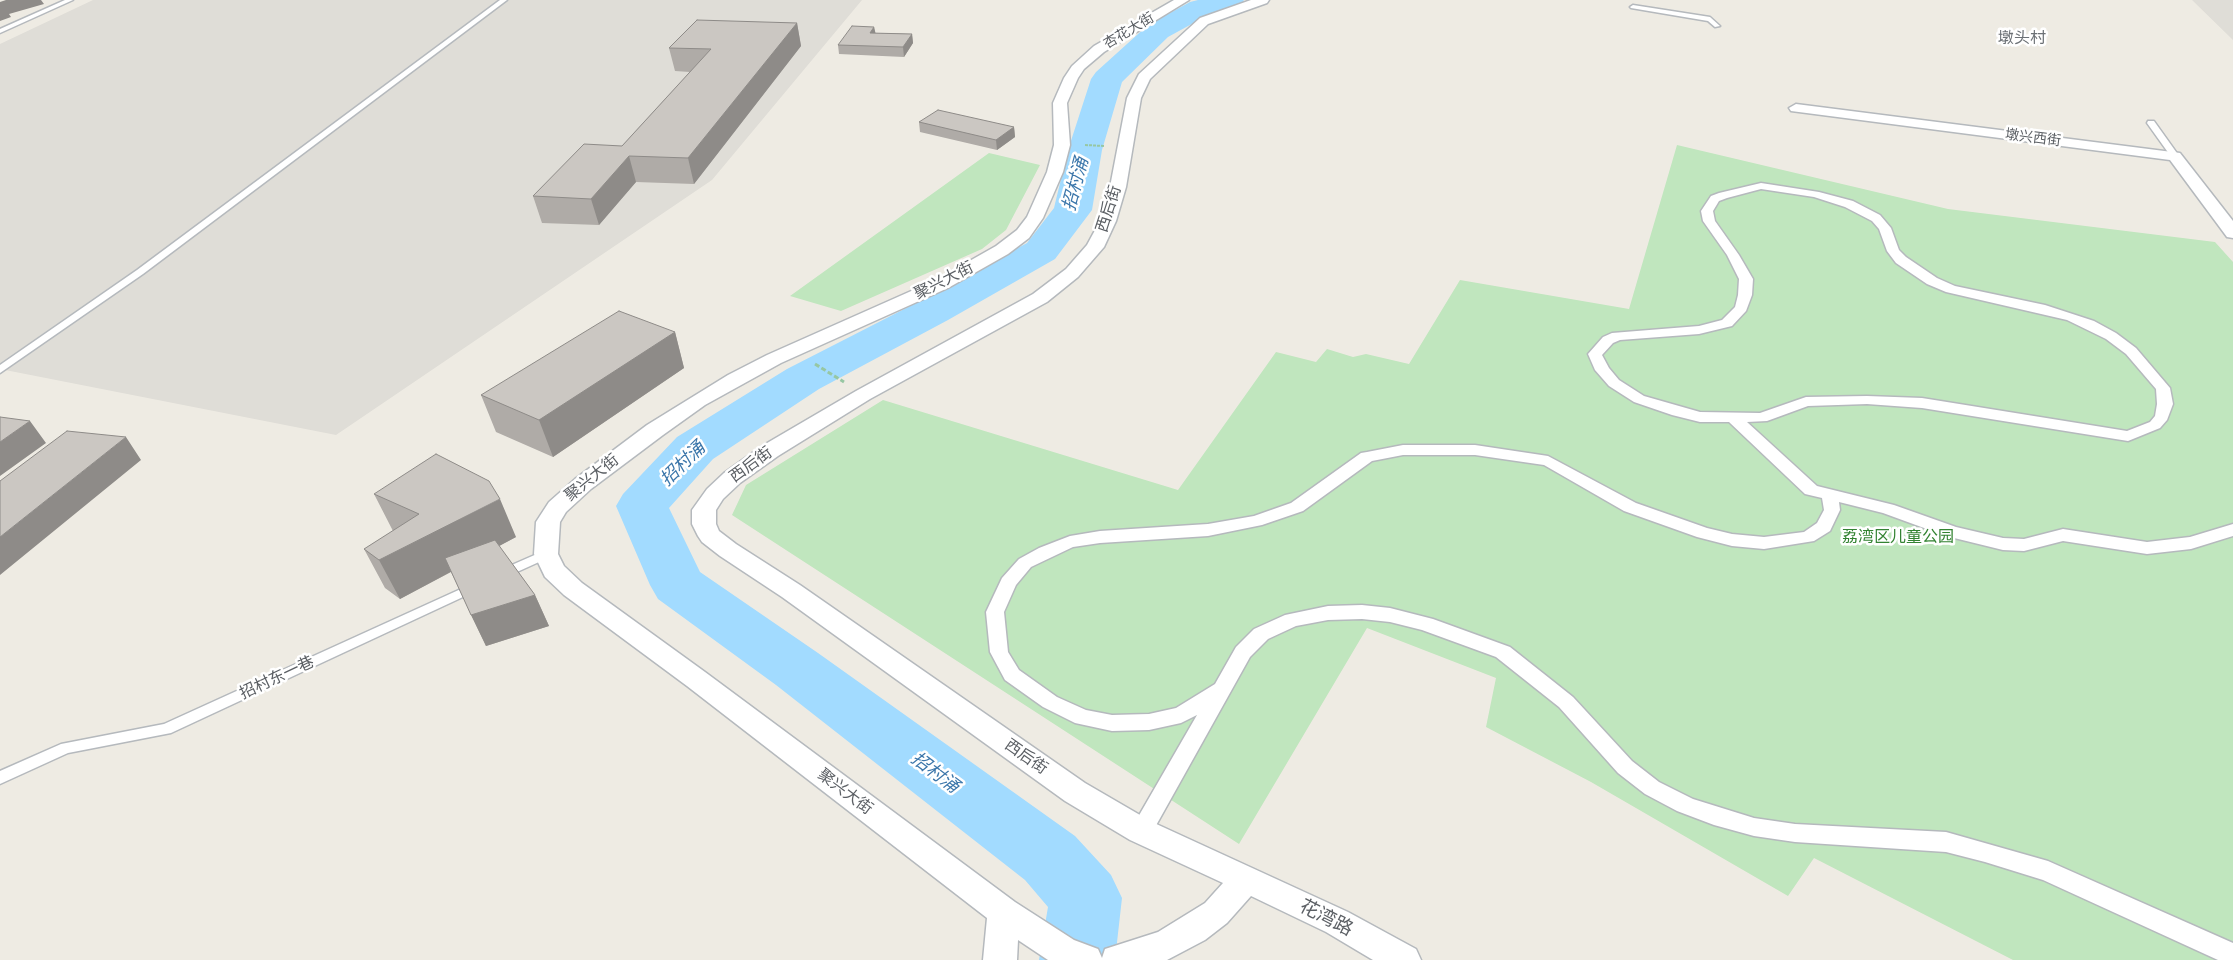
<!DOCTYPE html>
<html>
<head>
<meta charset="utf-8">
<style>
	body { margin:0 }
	canvas { display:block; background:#eeebe3 }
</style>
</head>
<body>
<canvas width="2233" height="960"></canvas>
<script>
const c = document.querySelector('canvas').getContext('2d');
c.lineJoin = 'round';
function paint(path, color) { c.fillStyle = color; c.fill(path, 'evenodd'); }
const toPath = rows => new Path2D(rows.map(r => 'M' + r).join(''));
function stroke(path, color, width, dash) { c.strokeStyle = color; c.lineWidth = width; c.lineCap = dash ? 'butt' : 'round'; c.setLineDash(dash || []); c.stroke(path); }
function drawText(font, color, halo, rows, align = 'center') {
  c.font = font + ' "Noto Sans","Noto Sans SC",sans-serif'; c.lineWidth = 5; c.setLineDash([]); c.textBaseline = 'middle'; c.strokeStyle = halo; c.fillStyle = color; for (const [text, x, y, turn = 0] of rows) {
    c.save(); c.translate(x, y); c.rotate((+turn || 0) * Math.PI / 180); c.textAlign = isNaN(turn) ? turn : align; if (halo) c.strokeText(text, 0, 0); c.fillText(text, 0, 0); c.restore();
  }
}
paint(toPath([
	[93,0,862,0,712,180,336,435,0,369,0,44],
	[2192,0,2233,0,2233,40]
]), '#dfddd7');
paint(toPath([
	[1677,145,1948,209,2215,242,2233,262,2233,960,2013,960,1814,858,1788,896,1591,782,1486,727,1496,678,1367,628,1239,844,732,515,746,485,883,400,1178,490,1276,352,1316,362,1327,349,1353,357,1366,354,1409,364,1460,280,1629,309],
	[989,153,1040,165,1006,230,982,249,841,311,790,296]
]), '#c0e6be');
paint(toPath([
	[1198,0,1244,0,1240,6,1210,14,1168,37,1122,82,1102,150,1092,210,1055,259,948,320,819,389,713,459,669,508,700,572,818,653,1075,836,1111,875,1122,898,1115,960,1039,960,1048,907,1025,880,776,685,658,599,650,585,616,506,623,494,677,437,787,369,918,302,1027,243,1054,208,1068,150,1091,79,1096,72,1148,25,1190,2,1198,0]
]), '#a2dbff');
const service = toPath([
	[65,0,73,0,0,33,0,29,65,0],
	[500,0,507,0,143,274,0,373,0,365,137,270,500,0],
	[1633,5,1710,17,1720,26,1715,27,1708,21,1631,8,1630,7,1633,5],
	[2148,121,2154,121,2179,156,2178,158,2172,158,2147,123,2148,121],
	[546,550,550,551,552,554,550,557,506,577,498,577,496,574,498,571,546,550],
	[474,583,478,584,480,587,478,590,171,733,68,753,0,784,0,771,61,744,164,724,474,583]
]);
const pedestrian = toPath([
	[1761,183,1819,192,1853,201,1880,215,1891,228,1899,250,1906,257,1937,278,1955,286,2045,305,2094,321,2116,333,2136,348,2170,388,2173,404,2167,420,2160,428,2128,441,1922,408,1867,404,1808,406,1767,421,1747,422,1817,486,1894,505,1956,527,2003,538,2024,539,2063,529,2147,542,2190,537,2233,524,2233,536,2191,549,2147,554,2063,541,2024,551,2003,550,1946,536,1883,513,1839,502,1840,510,1830,531,1814,541,1764,549,1732,546,1697,537,1624,511,1544,465,1475,455,1403,455,1372,461,1303,511,1262,525,1208,536,1100,543,1073,547,1031,567,1016,585,1004,612,1008,652,1019,670,1057,697,1086,710,1112,715,1149,714,1176,708,1215,684,1236,647,1254,629,1285,615,1328,606,1362,605,1390,608,1433,619,1510,647,1573,697,1632,761,1659,782,1693,799,1754,818,1795,824,1946,832,2048,861,2233,943,2233,960,2218,960,2043,880,1985,862,1946,852,1795,842,1754,836,1714,825,1677,811,1645,794,1618,773,1559,707,1496,657,1422,630,1390,622,1362,619,1328,620,1296,626,1268,639,1250,657,1149,838,1141,840,1133,838,1130,831,1197,715,1181,723,1149,730,1112,731,1075,723,1043,707,1005,680,990,652,986,612,1002,578,1019,559,1039,548,1070,536,1100,531,1208,524,1254,516,1291,503,1361,453,1367,452,1403,445,1475,445,1548,456,1636,503,1707,528,1732,534,1764,537,1804,532,1817,523,1824,510,1822,498,1805,494,1729,422,1700,422,1672,415,1634,402,1609,386,1595,370,1588,354,1603,337,1612,333,1699,326,1722,320,1735,307,1738,295,1739,279,1727,255,1703,221,1701,211,1711,196,1719,193,1761,183],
	[1761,189,1814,197,1845,207,1872,221,1879,229,1887,251,1896,263,1927,284,1946,292,2067,320,2106,339,2126,354,2156,389,2157,404,2155,416,2150,422,2127,431,1922,398,1867,396,1806,397,1760,413,1700,412,1644,396,1619,380,1609,368,1602,355,1613,343,1620,340,1699,334,1732,326,1746,311,1752,295,1753,279,1739,255,1715,221,1713,211,1719,201,1727,198,1761,189]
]);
const minor = toPath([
	[1174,0,1189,0,1104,52,1084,69,1078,78,1067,103,1070,145,1063,172,1043,218,1029,238,1008,254,948,288,781,363,705,405,663,435,591,489,566,512,560,522,558,554,564,566,582,583,705,672,1015,902,1074,940,1098,949,1102,958,1105,949,1158,932,1205,903,1223,883,1130,840,1065,801,782,597,720,556,702,542,698,536,692,524,692,510,707,489,724,473,762,446,856,391,1033,294,1066,269,1087,245,1100,221,1110,187,1127,98,1139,74,1200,18,1251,0,1269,0,1267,3,1208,24,1150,79,1141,98,1126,187,1116,221,1104,247,1078,277,1047,302,870,399,778,456,740,483,723,499,716,510,716,524,719,531,736,544,800,585,1085,783,1152,822,1348,912,1416,949,1421,960,1373,960,1326,932,1251,896,1227,923,1205,940,1167,960,1048,960,1018,940,1017,960,983,960,987,918,687,686,564,595,545,577,534,554,536,522,549,502,575,479,647,425,728,375,767,355,936,280,996,246,1017,230,1027,217,1047,172,1054,145,1053,103,1064,78,1072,66,1094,46,1174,0],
	[1796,104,2180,153,2233,221,2233,238,2227,237,2170,160,1791,111,1789,108,1796,104]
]);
stroke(service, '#b5b9bd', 3);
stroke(pedestrian, '#b5b9bd', 3);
stroke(minor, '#b5b9bd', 3);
stroke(toPath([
	[1085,145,1104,146]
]), '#97c7a3', 2, [3, 1]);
stroke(toPath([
	[815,364,844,382]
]), '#97c7a3', 3, [5, 2.5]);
paint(service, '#fff');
paint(pedestrian, '#fff');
paint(minor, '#fff');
paint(toPath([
	[797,23,801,46,694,184,636,182,599,225,542,223,533,196,622,146,690,72,675,71,669,48],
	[874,27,875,33,912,34,913,43,904,57,839,54,838,45],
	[919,122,1014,127,1015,137,997,150,920,132],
	[675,332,684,368,553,457,496,432,481,395],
	[374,494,516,537,499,546,535,595,549,626,486,646,451,572,400,599,385,588,364,549,393,531]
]), '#afaba7');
paint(toPath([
	[6,0,41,0,44,4,9,14,11,17,0,21,0,2],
	[797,23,801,46,694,184,688,158],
	[874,27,876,35,870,33],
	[912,34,913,43,904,57,903,47],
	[1014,127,1015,137,997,150,996,140],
	[629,156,636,182,599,225,591,199],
	[675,332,684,368,553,457,539,420],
	[30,421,46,443,0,476,0,442],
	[126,437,141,460,0,575,0,537],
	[500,499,516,537,400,599,379,560],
	[535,595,549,626,486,646,471,615]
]), '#8e8b88');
const building = toPath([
	[697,20,797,23,688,158,629,156,591,199,533,196,584,144,622,146,711,49,669,48,697,20],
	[852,26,874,27,870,33,912,34,903,47,838,45,852,26],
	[938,110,1014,127,996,140,919,122,938,110],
	[619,311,675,332,539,420,481,395,619,311],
	[0,417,30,421,0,442,0,417],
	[67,431,126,437,0,537,0,481,67,431],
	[436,454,489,481,500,499,379,560,364,549,419,514,374,494,436,454],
	[495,540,535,595,471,615,445,558,495,540]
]);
paint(building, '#cbc7c2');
stroke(building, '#8e8b88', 1);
drawText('14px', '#5b5f64', '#fff', [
	["杏花大街",1129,31,-31],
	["墩兴西街",2033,138,7]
]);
drawText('16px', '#6c7176', '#fff', [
	["墩头村",2022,38]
]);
drawText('16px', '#5b5f64', '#fff', [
	["西后街",1109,209,-72],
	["聚兴大街",944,281,-27],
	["西后街",751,465,-36],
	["聚兴大街",592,478,-39],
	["招村东一巷",277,678,-25],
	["西后街",1026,757,35],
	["聚兴大街",845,792,37]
]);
drawText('16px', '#338332', '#fff', [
	["荔湾区儿童公园",1898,537]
]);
drawText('italic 18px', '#3b76aa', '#fff', [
	["招村涌",1076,184,-75],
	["招村涌",683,464,-44],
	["招村涌",935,773,37]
]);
drawText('19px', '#5b5f64', '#fff', [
	["花湾路",1326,918,27]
]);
</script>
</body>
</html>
